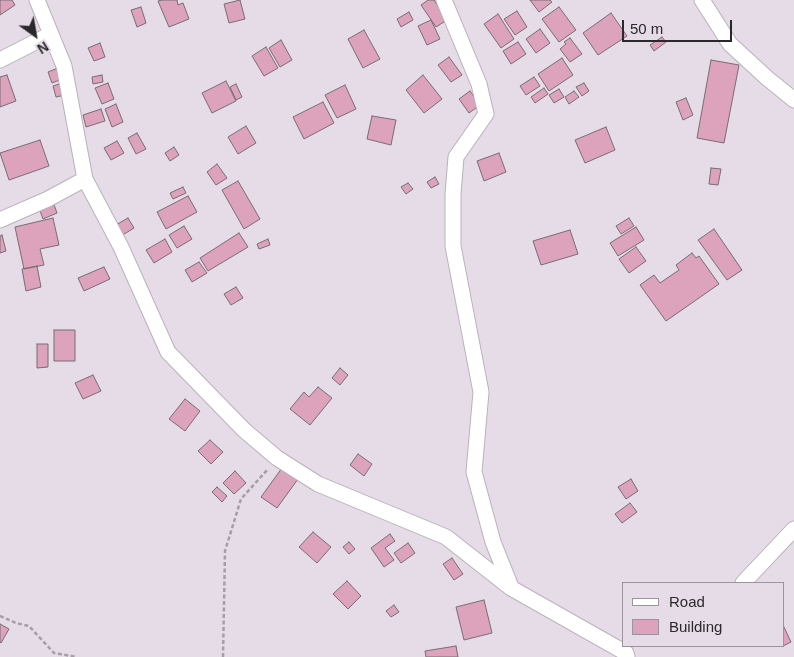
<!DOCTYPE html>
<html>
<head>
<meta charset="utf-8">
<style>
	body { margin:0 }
	#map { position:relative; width:794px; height:657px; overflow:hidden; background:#e5dce7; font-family:Arial,sans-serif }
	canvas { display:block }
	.legend { position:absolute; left:622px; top:582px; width:162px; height:65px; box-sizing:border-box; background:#e5dce7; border:1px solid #9b949c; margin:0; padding:6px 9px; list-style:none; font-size:15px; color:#2b282c }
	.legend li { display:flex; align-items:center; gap:10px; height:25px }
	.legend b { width:25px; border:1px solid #9b949c }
	.north { position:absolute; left:10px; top:10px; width:50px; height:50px; -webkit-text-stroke:4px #e5dce7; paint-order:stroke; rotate:148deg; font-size:14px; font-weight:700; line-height:20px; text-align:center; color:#2b282c }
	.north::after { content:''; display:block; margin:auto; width:18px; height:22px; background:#2b282c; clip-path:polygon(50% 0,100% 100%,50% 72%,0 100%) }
	.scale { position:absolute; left:622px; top:20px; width:110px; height:22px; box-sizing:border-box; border:2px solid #2b282c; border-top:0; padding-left:6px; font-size:15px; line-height:18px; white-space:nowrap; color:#2b282c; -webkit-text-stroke:4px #e5dce7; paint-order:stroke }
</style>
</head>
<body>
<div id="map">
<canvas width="794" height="657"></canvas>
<ul class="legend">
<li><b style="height:6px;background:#fff"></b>Road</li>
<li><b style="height:14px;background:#dda2bc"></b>Building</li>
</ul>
<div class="north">N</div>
<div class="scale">50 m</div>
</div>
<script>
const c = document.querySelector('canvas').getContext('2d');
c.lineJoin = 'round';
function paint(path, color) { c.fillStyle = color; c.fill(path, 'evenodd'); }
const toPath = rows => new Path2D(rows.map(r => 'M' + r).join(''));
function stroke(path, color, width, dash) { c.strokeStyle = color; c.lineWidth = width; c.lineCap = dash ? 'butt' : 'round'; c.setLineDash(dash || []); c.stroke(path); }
const building = toPath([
	[0,0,12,0,15,5,0,15,0,0],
	[162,0,177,0,178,5,183,3,189,19,169,27,158,1,162,0],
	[240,0,245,19,229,23,224,4,240,0],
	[428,0,434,0,447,20,436,27,421,5,428,0],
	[530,0,550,0,552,2,539,12,530,0],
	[141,7,146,23,137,27,131,10,141,7],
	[559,7,576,30,559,42,542,19,559,7],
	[517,11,527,27,515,35,504,19,517,11],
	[409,12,413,20,401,27,397,19,409,12],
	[611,13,627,36,598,55,583,33,611,13],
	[498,14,514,39,501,48,484,24,498,14],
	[431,20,440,39,427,45,418,26,431,20],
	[540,29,550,43,536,53,526,39,540,29],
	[364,30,380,59,363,68,348,39,364,30],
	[662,37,666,42,654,51,650,45,662,37],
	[570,38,582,54,570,62,560,49,566,44,564,42,570,38],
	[281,40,292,60,280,67,269,48,281,40],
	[518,42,526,54,511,64,503,51,518,42],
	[100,43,105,57,94,61,88,48,100,43],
	[266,47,278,68,264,76,252,56,266,47],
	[449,57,462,75,451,82,438,65,449,57],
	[562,58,573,75,549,91,538,74,562,58],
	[711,60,739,65,724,143,697,138,711,60],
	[58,68,62,79,52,83,48,72,58,68],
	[7,75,16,101,0,107,0,77,7,75],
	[102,75,103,82,93,84,92,77,102,75],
	[423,75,442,99,424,113,406,90,423,75],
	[534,77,540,86,526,95,520,86,534,77],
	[226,81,236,101,212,113,202,93,226,81],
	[62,83,65,95,56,97,53,86,62,83],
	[108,83,114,99,102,104,95,88,108,83],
	[584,83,589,91,582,96,576,87,584,83],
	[236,84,242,97,236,100,230,87,236,84],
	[345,85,356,109,337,118,325,95,345,85],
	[544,88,548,94,535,103,531,97,544,88],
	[559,89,564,97,554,103,549,95,559,89],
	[470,91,480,105,469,113,459,99,470,91],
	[574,91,579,97,569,104,565,97,574,91],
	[686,98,693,115,683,120,676,102,686,98],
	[323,102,334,123,304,139,293,117,323,102],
	[116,104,123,122,112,127,105,109,116,104],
	[101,109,105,121,86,127,83,115,101,109],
	[372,116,396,120,391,145,367,139,372,116],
	[246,126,256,143,238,154,228,137,246,126],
	[606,127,615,150,585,163,575,140,606,127],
	[137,133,146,149,136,154,128,138,137,133],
	[40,140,49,166,9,180,0,153,40,140],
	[117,141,124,153,111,160,104,148,117,141],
	[174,147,179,155,170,161,165,153,174,147],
	[499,153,506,172,484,181,477,161,499,153],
	[217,164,227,178,216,185,207,172,217,164],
	[711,168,721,169,718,185,709,184,711,168],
	[435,177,439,184,431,188,427,182,435,177],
	[238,181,260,219,244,229,222,190,238,181],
	[408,183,413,189,406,194,401,187,408,183],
	[183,187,186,193,173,199,170,193,183,187],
	[188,196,197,212,166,229,157,212,188,196],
	[53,202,57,213,43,219,39,208,53,202],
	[53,218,59,245,40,249,44,265,24,269,15,227,53,218],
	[128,218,134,228,121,236,114,226,128,218],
	[629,218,634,226,621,234,616,226,629,218],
	[184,226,192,239,177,248,169,235,184,226],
	[636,227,644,240,618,256,610,243,636,227],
	[714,229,742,270,727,280,698,240,714,229],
	[570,230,578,254,541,265,533,241,570,230],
	[239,233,248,247,208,271,200,258,239,233],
	[2,235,6,251,0,253,0,236,2,235],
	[165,239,172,252,154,263,146,250,165,239],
	[268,239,270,245,259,249,257,244,268,239],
	[636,247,646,261,629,273,619,259,636,247],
	[692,253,696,258,699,256,719,284,666,321,640,285,654,275,660,283,679,270,676,265,692,253],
	[199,262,207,273,192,282,185,270,199,262],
	[37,266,41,287,26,291,22,269,37,266],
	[104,267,110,279,84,291,78,278,104,267],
	[236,287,243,298,231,305,224,294,236,287],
	[54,330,75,330,75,361,54,361,54,330],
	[37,344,48,344,48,367,37,368,37,344],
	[340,368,348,375,340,385,332,378,340,368],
	[93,375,101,391,83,399,75,383,93,375],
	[318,387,332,398,310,425,290,409,304,392,309,397,318,387],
	[185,399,200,411,185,431,169,419,185,399],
	[210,440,223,452,211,464,198,451,210,440],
	[358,454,372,464,364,476,350,465,358,454],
	[282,468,298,479,277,508,261,497,282,468],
	[235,471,246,483,234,494,223,483,235,471],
	[631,479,638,491,626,499,618,487,631,479],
	[217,487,227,496,222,502,212,492,217,487],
	[630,503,637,512,622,523,615,514,630,503],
	[313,532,331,547,317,563,299,547,313,532],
	[390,534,395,541,385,548,394,560,384,567,371,548,390,534],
	[349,542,355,549,349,554,343,547,349,542],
	[408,543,415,553,401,563,394,553,408,543],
	[452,558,463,574,454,580,443,564,452,558],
	[347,581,361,596,348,609,333,594,347,581],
	[484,600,492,633,464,640,456,607,484,600],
	[394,605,399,612,391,617,386,611,394,605],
	[0,624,9,629,1,643,0,642,0,624],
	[783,625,791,642,783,646,783,625],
	[456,646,458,657,426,657,425,651,456,646]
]);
paint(building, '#dda2bc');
stroke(building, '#796c72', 1);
const minor = toPath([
	[37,0,64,66,85,179,121,247,168,352,244,430,277,458,318,484,446,537,511,588,626,653,627,657],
	[444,0,479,84,486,114,456,157,453,194,453,246,481,392,474,472,493,542,511,587],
	[702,0,730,44,767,78,794,100],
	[0,60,51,34],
	[0,220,48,199,85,179],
	[743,583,794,529]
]);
stroke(minor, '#bab1bb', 17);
stroke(toPath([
	[0,616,16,623,29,626,54,653,77,657],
	[223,657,225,551,241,499,268,469]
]), '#a59ea6', 2.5, [4, 2.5]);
stroke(minor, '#fff', 15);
</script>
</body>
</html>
